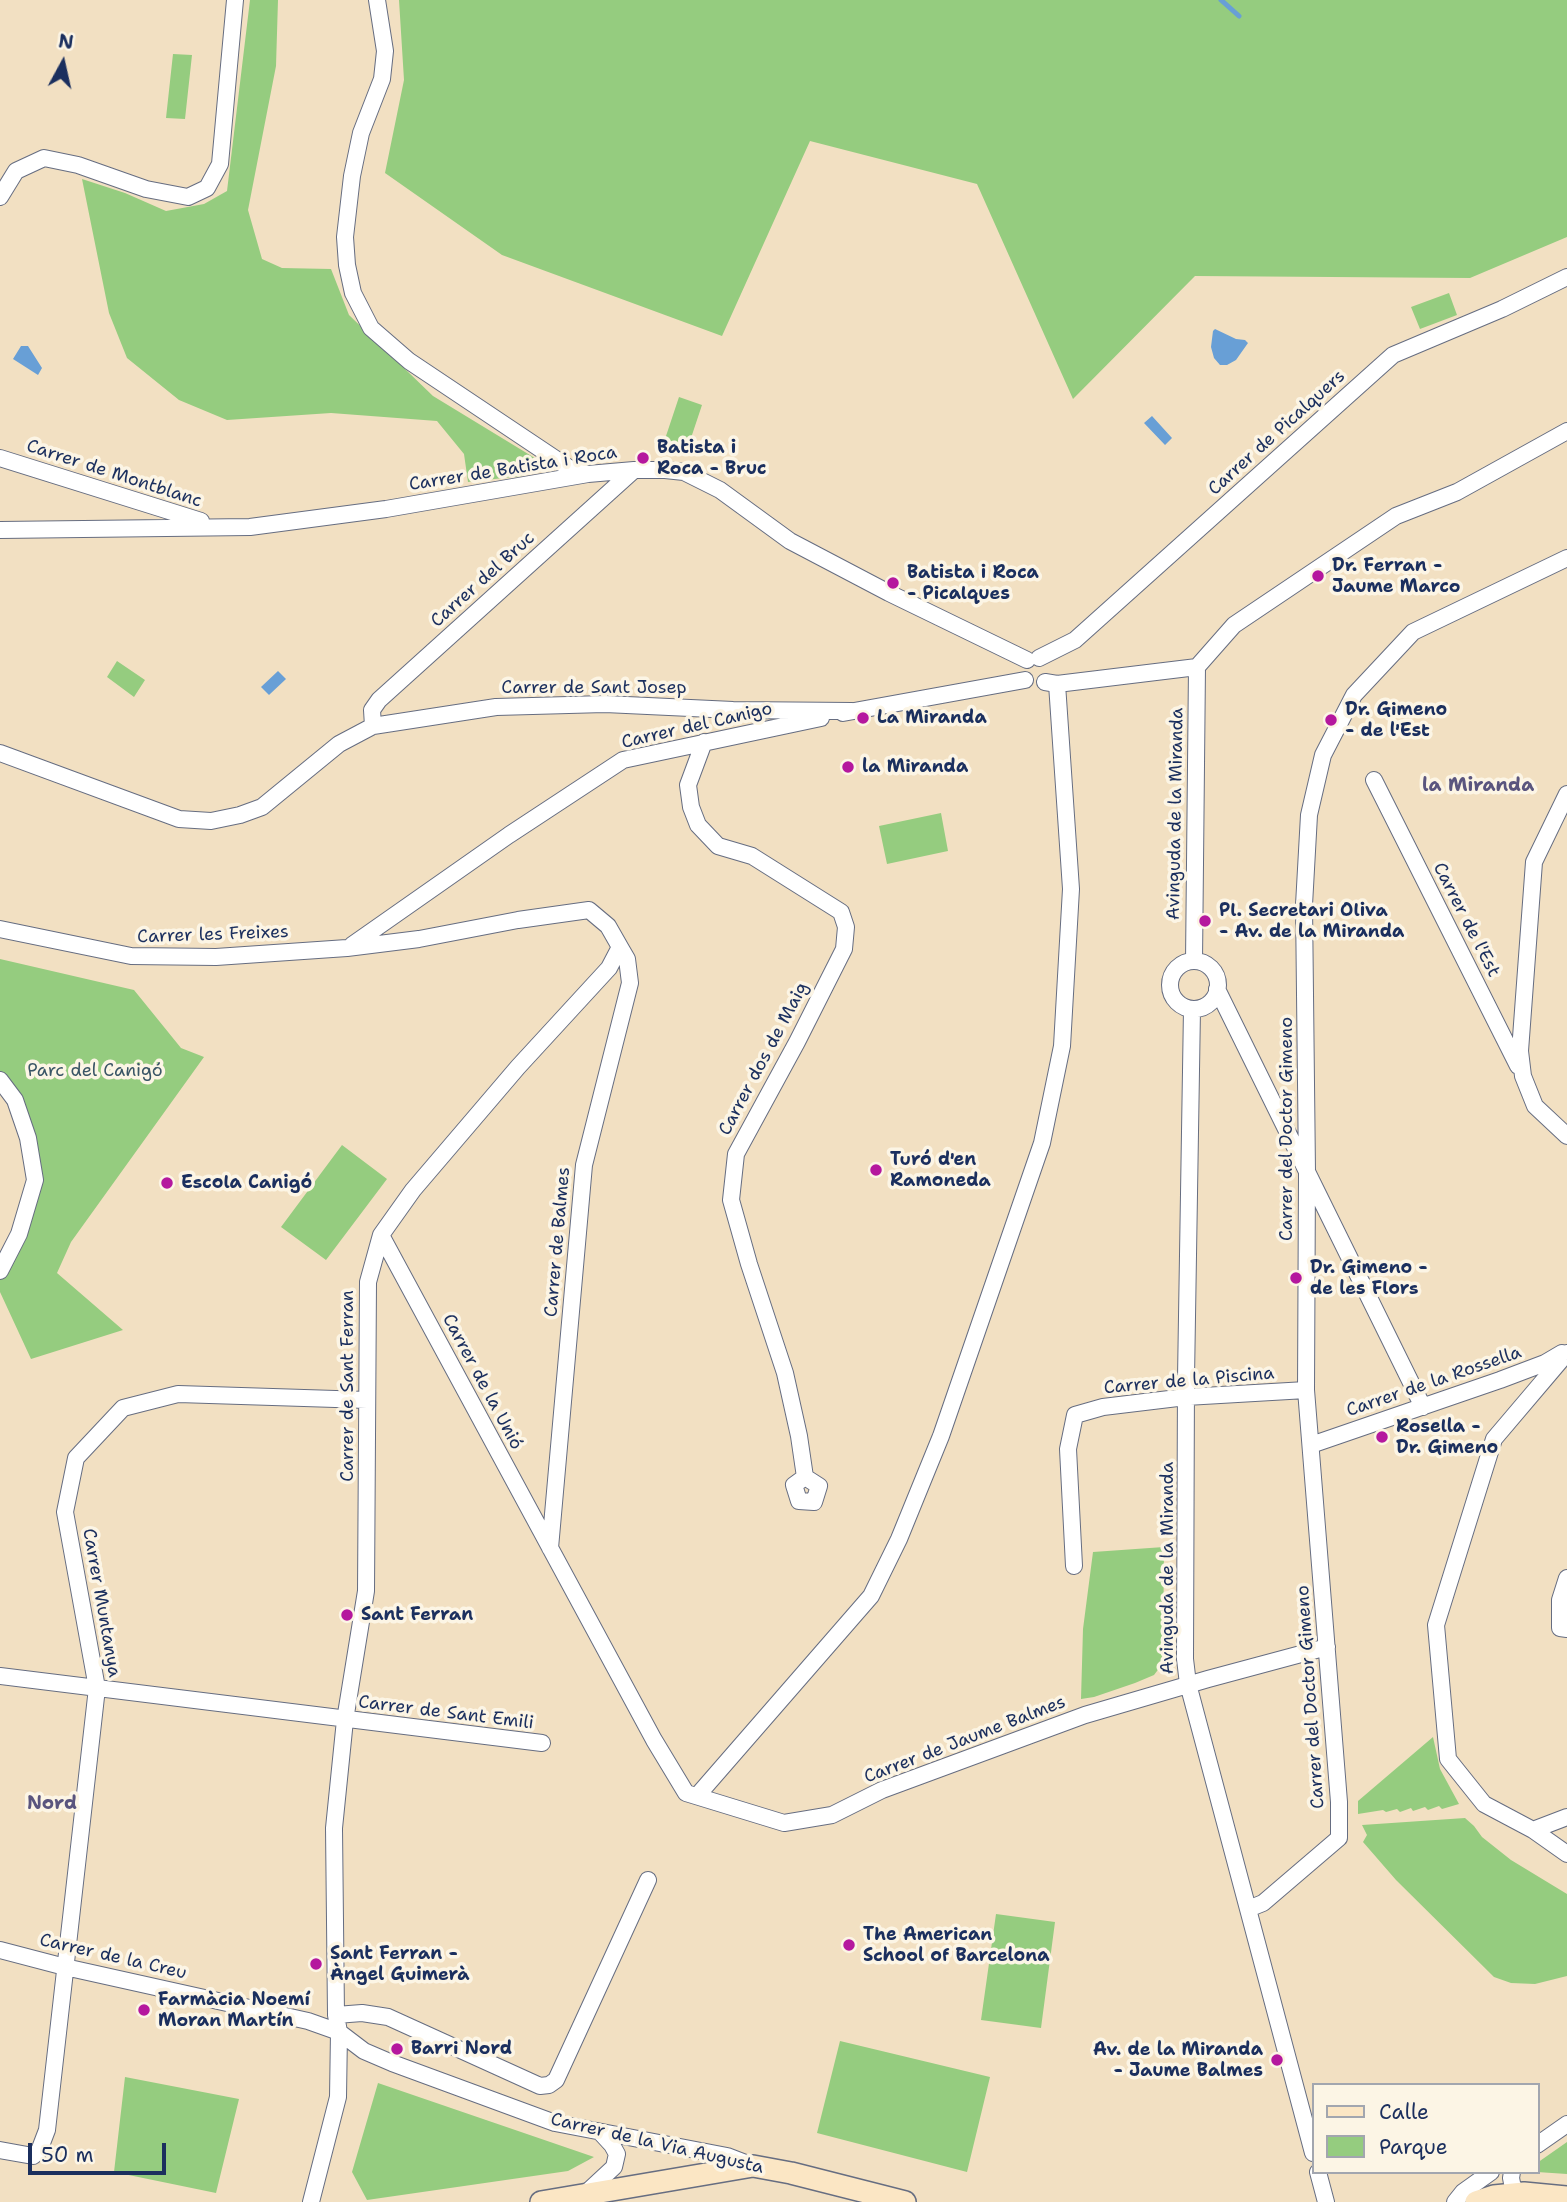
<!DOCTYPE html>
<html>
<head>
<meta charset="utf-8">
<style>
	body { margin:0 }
	#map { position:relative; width:1567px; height:2202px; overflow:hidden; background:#f2e0c2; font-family:"Shantell Sans",sans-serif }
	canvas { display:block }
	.legend { position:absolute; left:1312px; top:2083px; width:228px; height:91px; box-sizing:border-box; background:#fcf5e5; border:2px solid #a2a6af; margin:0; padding:9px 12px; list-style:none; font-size:21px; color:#1b2f5e }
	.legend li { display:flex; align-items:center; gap:14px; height:35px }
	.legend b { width:35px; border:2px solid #a2a6af }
	.north { position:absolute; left:28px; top:28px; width:70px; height:70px; -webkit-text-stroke:5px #fcf5e5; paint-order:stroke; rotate:8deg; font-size:19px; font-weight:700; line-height:28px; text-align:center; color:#1b2f5e }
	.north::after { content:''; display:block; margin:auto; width:24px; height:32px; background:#1b2f5e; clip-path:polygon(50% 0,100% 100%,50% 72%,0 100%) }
	.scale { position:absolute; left:28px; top:2143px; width:138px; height:32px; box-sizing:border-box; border:4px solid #1b2f5e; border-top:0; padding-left:9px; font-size:21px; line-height:24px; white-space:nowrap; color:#1b2f5e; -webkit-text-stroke:5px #fcf5e5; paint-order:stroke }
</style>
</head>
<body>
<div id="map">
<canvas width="1567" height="2202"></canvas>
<ul class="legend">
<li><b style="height:9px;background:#fbe6c4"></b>Calle</li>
<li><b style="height:19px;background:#95cc7f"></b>Parque</li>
</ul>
<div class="north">N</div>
<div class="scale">50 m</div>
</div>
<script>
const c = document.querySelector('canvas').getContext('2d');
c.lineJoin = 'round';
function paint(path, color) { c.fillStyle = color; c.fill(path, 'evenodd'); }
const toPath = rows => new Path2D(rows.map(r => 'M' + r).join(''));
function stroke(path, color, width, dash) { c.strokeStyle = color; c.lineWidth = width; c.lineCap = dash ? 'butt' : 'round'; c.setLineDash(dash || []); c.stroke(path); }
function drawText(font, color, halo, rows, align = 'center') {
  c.font = font + ' "Shantell Sans",sans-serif'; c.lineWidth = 7; c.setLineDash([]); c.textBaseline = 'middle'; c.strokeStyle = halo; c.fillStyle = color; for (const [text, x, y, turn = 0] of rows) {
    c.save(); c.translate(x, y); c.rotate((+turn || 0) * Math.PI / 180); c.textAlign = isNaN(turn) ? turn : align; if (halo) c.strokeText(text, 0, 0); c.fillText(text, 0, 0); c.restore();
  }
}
paint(toPath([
	[250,0,278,0,276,66,248,210,262,259,282,268,331,269,349,315,433,396,543,463,521,476,468,482,464,454,437,421,331,413,227,420,179,400,127,358,109,313,82,179,125,193,166,211,204,204,227,191],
	[399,0,1567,0,1567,237,1470,278,1195,276,1073,399,977,184,810,141,722,336,502,255,385,173,404,80],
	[173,54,192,55,185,119,166,118],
	[1449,293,1457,315,1420,329,1411,307],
	[679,397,702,405,686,453,661,451],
	[117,661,145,680,134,697,107,677],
	[941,813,948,851,887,864,879,826],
	[0,959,134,990,181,1048,204,1057,71,1242,57,1273,123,1330,31,1359,0,1292,0,1273,40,1178,0,1077],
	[342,1145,387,1179,326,1260,281,1227],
	[1164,1547,1163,1663,1154,1675,1135,1683,1094,1697,1081,1699,1083,1629,1093,1552],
	[1433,1737,1440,1769,1459,1804,1442,1809,1439,1806,1428,1810,1425,1807,1413,1811,1411,1808,1400,1812,1397,1809,1386,1812,1383,1810,1358,1814,1358,1801],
	[1465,1818,1474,1826,1482,1837,1511,1860,1567,1894,1567,1976,1535,1984,1511,1983,1494,1977,1396,1880,1363,1842,1367,1835,1362,1825],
	[996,1914,1055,1922,1041,2028,981,2020],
	[840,2041,990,2077,967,2172,817,2133],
	[125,2077,239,2099,216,2193,114,2172],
	[378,2083,594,2157,568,2171,367,2200,352,2172],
	[1567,2142,1567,2174,1537,2172,1537,2163]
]), '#95cc7f');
paint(toPath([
	[1215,329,1236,339,1245,340,1248,343,1236,360,1227,365,1220,365,1214,358,1211,347,1213,331],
	[21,346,28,346,42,368,38,375,13,359],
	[1152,416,1172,438,1165,445,1144,423],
	[278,671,286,679,269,695,261,687]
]), '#689fd6');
stroke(toPath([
	[1221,0,1239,16]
]), '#689fd6', 5);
const street = toPath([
	[377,0,385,51,382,79,361,133,352,176,345,237,347,265,353,293,371,328,409,361,572,470,586,474],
	[0,197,16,171,44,158,78,165,146,189,188,197,207,188,220,164,235,0],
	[0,458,201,521],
	[0,530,250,527,386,509,588,474,634,470,665,470,684,472,720,490,790,541,889,593,1027,660],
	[1039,658,1075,640,1393,355,1502,309,1567,277],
	[1197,667,1234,625,1396,516,1457,492,1567,431],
	[1045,682,1057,684,1197,667],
	[843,713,1025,680],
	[373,726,372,710,379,700,634,470],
	[704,742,688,785,691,807,698,825,718,846,752,856,841,912,846,927,844,949,797,1042,736,1154,731,1200,749,1264,785,1373,799,1436,805,1477,794,1485,799,1501,814,1502,819,1486,805,1477],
	[0,753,179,819,211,821,240,815,262,807,339,744,373,726,496,707,605,704,733,710,852,711],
	[1374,780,1518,1066],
	[1567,794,1534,862,1520,1051,1523,1076,1535,1106,1567,1136],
	[0,929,131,956,216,957,347,948,419,939,518,920,589,910,608,926,620,947,609,968,518,1067,413,1190,381,1235,368,1282,366,1591,345,1720,334,1828,336,2015,339,2032,338,2097,311,2202],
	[352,945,509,835,623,760,821,718],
	[1194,961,1197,667],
	'1170 985a24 24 0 1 1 48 0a24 24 0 1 1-48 0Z',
	[1217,989,1423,1407],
	[1192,1009,1186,1378,1185,1659,1188,1684,1313,2153],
	[0,1080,15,1100,28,1138,35,1180,19,1234,0,1271],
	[381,1235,654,1740,686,1793,784,1823,832,1815,882,1790,1085,1715,1208,1679,1327,1647],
	[1567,1353,1494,1439,1436,1625,1448,1759,1484,1804,1533,1830,1567,1854],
	[1311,1445,1500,1380,1545,1363,1562,1353],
	[550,1548,584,1165,630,983,627,959,620,947],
	[1074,1566,1068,1449,1075,1415,1103,1407,1186,1397,1306,1390],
	[1567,1578,1560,1600,1560,1628,1567,1629],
	[0,1676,542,1743],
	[697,1796,871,1596,899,1539,941,1436,1042,1143,1062,1046,1071,889,1057,684],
	[1533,1830,1567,1817],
	[1248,1909,1263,1903,1339,1838,1339,1802,1306,1390,1307,1172,1304,905,1309,815,1323,755,1354,695,1413,632,1567,558],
	[0,1950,65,1967,308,2021,339,2032,364,2051,392,2063,555,2123,727,2156,753,2166],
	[336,2015,362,2013,388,2017,540,2086,549,2085,556,2080,648,1880],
	[1537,2145,1567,2124],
	[0,2150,33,2156,39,2151,47,2130,97,1688,65,1512,76,1458,123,1408,178,1394,367,1400],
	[1318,2172,1326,2202],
	[1512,2172,1511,2178,1513,2188,1524,2193],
	[586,2193,614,2167,617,2154,612,2145,601,2133],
	[1455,2202,1463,2192,1491,2172]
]);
const secondary = toPath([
	[541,2202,753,2166,791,2173,905,2202],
	[1476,2202,1494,2196,1524,2193,1567,2197]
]);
stroke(street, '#666d81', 18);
stroke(secondary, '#666d81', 24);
stroke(street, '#fff', 16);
stroke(secondary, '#fbe6c4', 21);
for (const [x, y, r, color] of [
	[643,458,7,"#b5179e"],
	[1318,576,7,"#b5179e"],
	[893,583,7,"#b5179e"],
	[863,718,7,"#b5179e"],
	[1331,720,7,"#b5179e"],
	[848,767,7,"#b5179e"],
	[1205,921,7,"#b5179e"],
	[876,1170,7,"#b5179e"],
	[167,1183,7,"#b5179e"],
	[1296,1278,7,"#b5179e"],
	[1382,1437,7,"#b5179e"],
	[347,1615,7,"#b5179e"],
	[849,1945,7,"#b5179e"],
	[316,1964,7,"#b5179e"],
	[144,2010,7,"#b5179e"],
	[397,2049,7,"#b5179e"],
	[1277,2060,7,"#b5179e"]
]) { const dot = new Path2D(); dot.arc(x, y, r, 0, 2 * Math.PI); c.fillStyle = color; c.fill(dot); stroke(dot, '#fcf5e5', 2.5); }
drawText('18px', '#1b2f5e', '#fcf5e5', [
	["Carrer de Picalquers",1277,433,-42],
	["Carrer de Batista i Roca",513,469,-9],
	["Carrer de Montblanc",114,474,18],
	["Carrer del Bruc",483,580,-42],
	["Carrer de Sant Josep",594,688],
	["Carrer del Canigo",697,726,-13],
	["Avinguda de la Miranda",1176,814,-89],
	["Carrer de l'Est",1466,920,63],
	["Carrer les Freixes",213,935,-2],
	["Carrer dos de Maig",764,1059,-62],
	["Carrer del Doctor Gimeno",1287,1129,-90],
	["Carrer de Balmes",558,1242,-85],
	["Carrer de la Piscina",1189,1381,-5],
	["Carrer de la Unió",482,1382,62],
	["Carrer de la Rossella",1434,1382,-19],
	["Carrer de Sant Ferran",348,1386,-90],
	["Avinguda de la Miranda",1168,1568,-90],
	["Carrer Muntanya",101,1603,80],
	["Carrer del Doctor Gimeno",1311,1697,-94],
	["Carrer de Sant Emili",446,1713,7],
	["Carrer de Jaume Balmes",965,1740,-21],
	["Carrer de la Creu",113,1957,13],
	["Carrer de la Via Augusta",657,2144,13]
]);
drawText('bold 18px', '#1b2f5e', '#fcf5e5', [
	["Batista i",657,448],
	["Roca - Bruc",657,469],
	["Dr. Ferran -",1332,566],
	["Jaume Marco",1332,587],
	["Batista i Roca",907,573],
	["- Picalques",907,594],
	["Dr. Gimeno",1345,710],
	["- de l'Est",1345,731],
	["La Miranda",877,718],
	["la Miranda",862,767],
	["Pl. Secretari Oliva",1219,911],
	["- Av. de la Miranda",1219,932],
	["Turó d'en",890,1160],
	["Ramoneda",890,1181],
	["Escola Canigó",181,1183],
	["Dr. Gimeno -",1310,1268],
	["de les Flors",1310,1289],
	["Rosella -",1396,1427],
	["Dr. Gimeno",1396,1448],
	["Sant Ferran",361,1615],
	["The American",863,1935],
	["School of Barcelona",863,1956],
	["Sant Ferran -",330,1954],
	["Àngel Guimerà",330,1975],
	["Farmàcia Noemí",158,2000],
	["Moran Martín",158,2021],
	["Barri Nord",411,2049],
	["Av. de la Miranda",1263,2050,"right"],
	["- Jaume Balmes",1263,2071,"right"]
], 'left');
drawText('18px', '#3a5666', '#fcf5e5', [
	["Parc del Canigó",95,1071]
]);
drawText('bold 19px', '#5a557e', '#fcf5e5', [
	["la Miranda",1478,786],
	["Nord",52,1804]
]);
</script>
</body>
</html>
